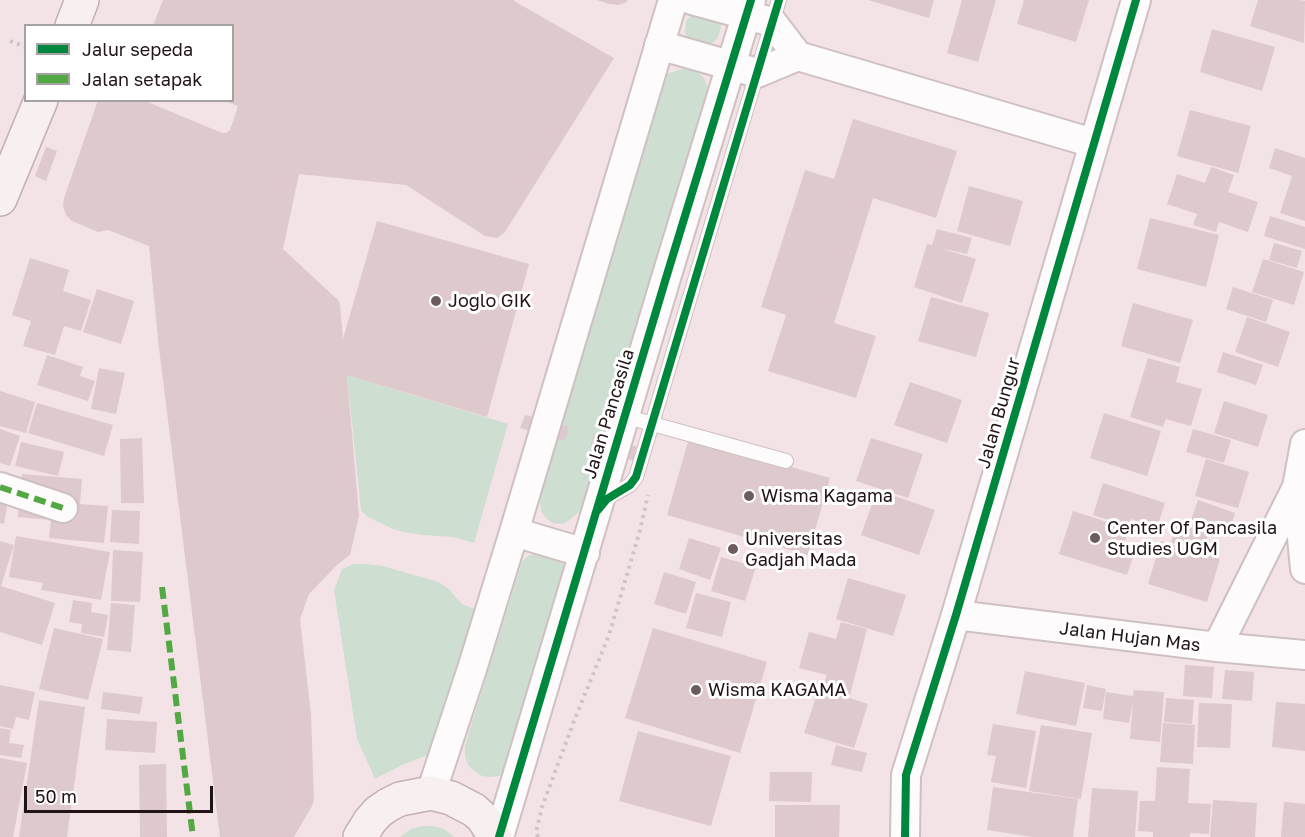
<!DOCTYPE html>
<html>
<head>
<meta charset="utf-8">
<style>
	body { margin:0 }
	#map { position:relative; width:1305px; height:837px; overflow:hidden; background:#f4e3e6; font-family:"Golos Text",sans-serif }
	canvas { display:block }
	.legend { position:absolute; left:24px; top:24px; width:210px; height:78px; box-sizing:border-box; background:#fff; border:2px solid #a6a1a2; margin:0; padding:8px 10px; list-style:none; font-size:18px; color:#211316 }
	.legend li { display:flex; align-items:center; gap:12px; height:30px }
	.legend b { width:30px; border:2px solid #a6a1a2 }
	.scale { position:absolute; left:24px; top:786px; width:189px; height:27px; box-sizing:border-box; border:3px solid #211316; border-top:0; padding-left:8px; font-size:18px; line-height:21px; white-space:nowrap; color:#211316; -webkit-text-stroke:4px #fff; paint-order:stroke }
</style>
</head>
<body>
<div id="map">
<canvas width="1305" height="837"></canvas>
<ul class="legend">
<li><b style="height:8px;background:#00873e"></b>Jalur sepeda</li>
<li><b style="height:8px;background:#52a842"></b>Jalan setapak</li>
</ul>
<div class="scale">50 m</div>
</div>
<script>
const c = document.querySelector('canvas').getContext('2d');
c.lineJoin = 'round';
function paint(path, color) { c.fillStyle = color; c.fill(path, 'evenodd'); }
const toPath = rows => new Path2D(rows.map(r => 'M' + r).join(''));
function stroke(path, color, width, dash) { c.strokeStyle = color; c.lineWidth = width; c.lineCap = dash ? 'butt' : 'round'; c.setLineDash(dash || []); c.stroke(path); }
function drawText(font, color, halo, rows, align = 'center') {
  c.font = font + ' "Golos Text",sans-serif'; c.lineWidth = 6; c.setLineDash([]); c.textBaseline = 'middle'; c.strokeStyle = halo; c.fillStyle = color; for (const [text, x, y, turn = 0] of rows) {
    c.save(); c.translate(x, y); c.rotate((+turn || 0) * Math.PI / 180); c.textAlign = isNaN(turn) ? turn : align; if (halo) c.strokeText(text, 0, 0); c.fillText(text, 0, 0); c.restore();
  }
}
paint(toPath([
	[695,12,720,22,721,27,718,38,710,45,688,39,685,33,686,21],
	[682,69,689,69,698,72,704,78,707,85,709,91,584,505,578,513,568,521,563,524,552,523,546,518,541,511,540,502,541,491,664,77,669,73],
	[347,375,508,424,474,543,453,537,423,535,408,533,393,529,368,517,361,510],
	[542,551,557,556,566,568,507,770,499,776,490,777,482,776,474,771,468,765,465,756,465,745,522,562,528,556],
	[354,564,367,564,383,566,438,582,448,588,462,604,477,610,439,726,428,755,402,765,375,779,357,739,334,590,342,569],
	[422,826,433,826,444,829,454,837,400,837,411,829]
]), '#ceded1');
paint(toPath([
	[163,0,515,0,514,1,614,58,505,232,497,238,485,236,406,185,299,174,283,249,339,301,340,305,343,339,377,221,529,264,487,417,347,375,359,516,350,555,337,565,309,594,300,619,311,714,314,800,312,806,294,837,220,837,158,340,149,246,108,230,98,232,72,221,66,215,63,206,64,198,98,100,143,100,222,133,226,133,230,130,238,106,224,101,232,100,232,26,153,26],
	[597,0,628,0,625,3,618,5,609,4],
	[868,0,934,0,929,18],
	[962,0,996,0,978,62,947,53],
	[1024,0,1089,0,1076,42,1017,24],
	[1258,0,1300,0,1305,1,1304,43,1250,26],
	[1212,29,1275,47,1262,91,1200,72],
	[1190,110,1251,126,1238,173,1177,156],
	[853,119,957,151,936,218,873,198,834,323,876,336,856,398,768,371,786,315,761,307,805,170,834,179],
	[46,147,57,151,46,181,35,176],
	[1275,148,1305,158,1305,221,1280,213,1292,176,1269,168],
	[1211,167,1234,175,1228,192,1258,202,1248,232,1219,222,1216,232,1193,225,1197,214,1167,204,1177,174,1205,183],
	[969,186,1023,201,1010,246,957,231],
	[1270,216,1305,227,1305,249,1264,236],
	[1150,218,1219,235,1206,287,1137,269],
	[937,229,972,238,967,254,940,248,976,259,962,303,914,287,927,244,932,245],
	[1274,243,1302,251,1297,268,1269,260],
	[30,258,69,270,63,291,91,300,81,331,64,326,55,355,23,346,31,321,12,315],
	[1263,259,1304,272,1294,305,1252,292],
	[1233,287,1273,300,1266,322,1226,309],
	[97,289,134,301,121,344,83,332],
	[931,297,989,313,976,357,918,341],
	[1133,303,1193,320,1180,363,1121,346],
	[1247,317,1290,332,1278,367,1235,352],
	[1223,352,1263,365,1256,385,1217,372],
	[47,355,83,367,80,376,95,381,88,401,37,385],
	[1148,358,1180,367,1176,382,1202,389,1191,426,1166,419,1163,427,1130,417],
	[99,368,125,373,116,414,91,409],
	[910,382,962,400,947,443,894,425],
	[0,391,35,402,26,433,0,426],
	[1224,401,1268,415,1258,447,1214,433],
	[37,403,113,425,104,456,28,433],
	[1104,413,1161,431,1147,476,1090,458],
	[525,415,537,418,533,432,520,428],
	[557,424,569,427,565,441,553,438],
	[0,429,20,436,10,466,0,463],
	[1193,429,1231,440,1224,463,1186,452],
	[594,434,606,438,602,451,590,448],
	[142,438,144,503,121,503,120,439],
	[689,438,830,478,808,555,667,515],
	[871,438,923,454,908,498,856,481],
	[21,442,64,452,58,476,15,466],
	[627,444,639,447,635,461,622,458],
	[1206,459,1249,472,1238,508,1195,496],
	[22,474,82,479,80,504,108,506,104,543,49,538,51,520,18,517],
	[0,476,12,478,4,524,0,523],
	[1103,483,1165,503,1157,528,1131,519,1128,526,1093,515],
	[877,490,935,510,919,555,861,535],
	[1198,500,1235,513,1229,533,1191,520],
	[112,510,140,511,139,544,110,542],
	[1073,511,1129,529,1123,547,1135,551,1127,575,1059,554],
	[1177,520,1210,529,1203,552,1171,542],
	[16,536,110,552,101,600,41,590,43,583,9,577],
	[689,538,721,548,710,580,679,569],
	[0,541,14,545,1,586,55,603,42,645,0,632],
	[1161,541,1220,559,1207,602,1148,584],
	[113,550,143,552,140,602,111,601],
	[721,557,756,567,745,601,711,591],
	[664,572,696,582,686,614,654,604],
	[848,578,906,595,893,636,836,619],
	[696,593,731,602,722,637,686,628],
	[73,600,92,603,91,612,108,615,104,637,81,633,82,624,69,622],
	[111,603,135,605,131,652,107,650],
	[841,622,867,629,850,695,823,687,827,675,799,668,809,632,836,639],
	[54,628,103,639,88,700,39,689],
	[653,628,767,662,740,753,625,718],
	[1185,665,1214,667,1212,698,1183,696],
	[1225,670,1254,672,1252,701,1222,699],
	[1025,671,1085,683,1076,726,1016,714],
	[0,685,35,692,29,720,16,717,13,729,0,726],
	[1087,685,1106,689,1102,711,1083,708],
	[819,688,868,704,854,748,804,733],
	[1134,690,1164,692,1160,742,1130,739,1133,700,1129,723,1103,719,1106,692,1133,696],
	[103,692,143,697,140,714,101,709],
	[1166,698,1194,700,1192,724,1164,722],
	[39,700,85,707,67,837,19,837],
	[1276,702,1305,704,1305,751,1272,747],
	[1199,703,1232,704,1230,748,1197,747],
	[107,719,157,722,155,753,105,750],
	[1163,723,1195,725,1193,764,1160,762],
	[993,724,1036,731,1026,788,991,782,996,756,987,755],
	[1041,725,1092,733,1081,799,1029,791],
	[0,728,11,730,9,743,24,745,21,758,0,755],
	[638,731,731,756,711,826,619,801],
	[836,745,867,753,862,772,831,765],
	[0,758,27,763,13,837,0,837],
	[166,764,167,837,140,837,139,765],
	[1157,767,1190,769,1188,803,1211,804,1209,834,1190,833,1190,837,1153,837,1153,832,1138,831,1140,801,1155,801],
	[770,772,812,772,811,802,769,801],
	[993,787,1078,799,1073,837,1033,837,987,830],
	[1092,788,1138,791,1135,837,1088,837],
	[1213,800,1257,803,1255,837,1210,837],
	[1284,802,1305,804,1305,837,1281,837],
	[775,805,840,805,839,837,775,837]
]), '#dec9cd');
const lane = toPath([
	[624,416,786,461],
	[603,503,612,495,630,485,636,477,779,0]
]);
const street = toPath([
	[692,0,772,22,798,56,1093,143],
	[659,45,757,73,798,56],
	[1305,444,1297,487,1305,569],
	[0,487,63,508],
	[514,532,585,553],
	[956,615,1217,647,1305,655],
	[1217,647,1297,487],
	[431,793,472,669,514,532,673,0],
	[499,837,666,278,751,0],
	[905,837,906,775,956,615,1136,0]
]);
const primary = toPath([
	[72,26,82,0],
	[0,199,41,100],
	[360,837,370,821,378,812,388,805,400,799,431,793,451,798,474,810,483,818,495,837]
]);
stroke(lane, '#cfc0c2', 16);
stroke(street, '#cfc0c2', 32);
stroke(primary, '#c4b0b4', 36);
stroke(toPath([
	[10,41,26,47],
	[538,837,536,832,542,807,574,721,609,635,639,534,648,495]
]), '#ccc5c7', 4, [3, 4.5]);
stroke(lane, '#fdfbfb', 14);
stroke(street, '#fdfbfb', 28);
stroke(primary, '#f7eff0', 33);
stroke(toPath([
	[0,487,63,508],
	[162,587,193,837]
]), '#52a842', 6, [12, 6]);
stroke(toPath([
	[598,510,607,499,630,485,636,477,779,0],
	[499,837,666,278,751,0],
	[905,837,906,775,956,615,1136,0]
]), '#00873e', 8);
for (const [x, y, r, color] of [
	[436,301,6,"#6b5c5f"],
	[749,496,6,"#6b5c5f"],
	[1095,538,6,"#6b5c5f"],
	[733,549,6,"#6b5c5f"],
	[696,690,6,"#6b5c5f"]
]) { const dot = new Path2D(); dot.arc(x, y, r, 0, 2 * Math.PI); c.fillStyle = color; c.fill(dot); stroke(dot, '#fff', 2); }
drawText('18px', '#211316', '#fff', [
	["Joglo GIK",448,301],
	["Wisma Kagama",761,496],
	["Center Of Pancasila",1107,528],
	["Studies UGM",1107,549],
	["Universitas",745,539],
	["Gadjah Mada",745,560],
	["Wisma KAGAMA",708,690]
], 'left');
drawText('18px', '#211316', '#fff', [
	["Jalan Bungur",999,413,-74],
	["Jalan Pancasila",609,414,-73],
	["Jalan Hujan Mas",1130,637,7]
]);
</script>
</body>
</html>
